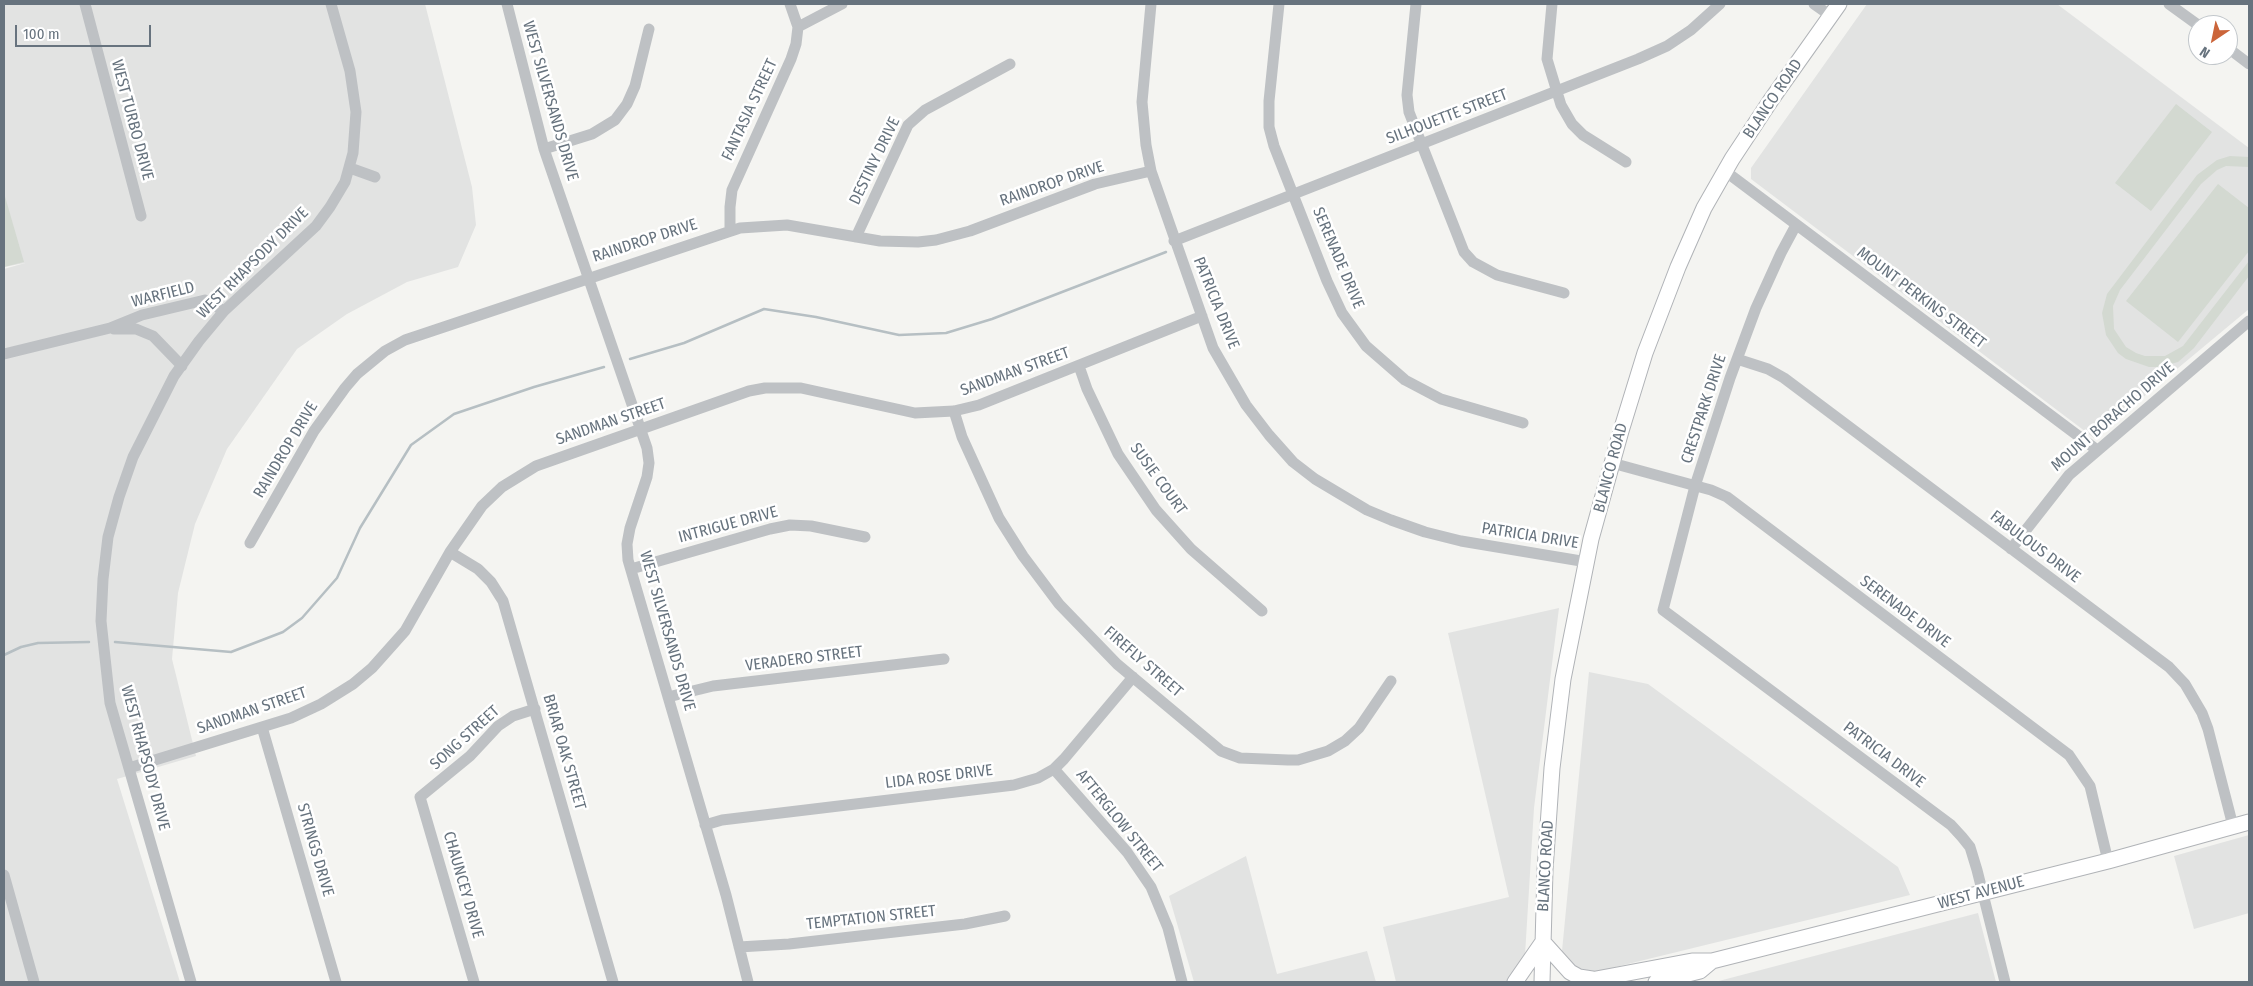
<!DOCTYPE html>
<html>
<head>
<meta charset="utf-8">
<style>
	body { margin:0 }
	#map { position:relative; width:2253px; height:986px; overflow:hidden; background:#f4f4f1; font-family:"Fira Sans Condensed",sans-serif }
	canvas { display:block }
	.frame { position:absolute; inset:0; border:5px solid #67737e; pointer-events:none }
	.north { position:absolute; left:2188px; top:15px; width:50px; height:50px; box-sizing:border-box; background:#fff; border:1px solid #c2c7cb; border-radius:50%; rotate:214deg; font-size:14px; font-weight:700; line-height:20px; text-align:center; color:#67737e }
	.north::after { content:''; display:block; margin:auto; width:18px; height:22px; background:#cb653a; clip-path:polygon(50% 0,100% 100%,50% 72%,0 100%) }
	.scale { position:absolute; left:15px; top:25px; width:136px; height:22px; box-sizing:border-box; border:2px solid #67737e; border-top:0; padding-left:6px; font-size:15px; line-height:18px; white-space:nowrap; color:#67737e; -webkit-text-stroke:4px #fff; paint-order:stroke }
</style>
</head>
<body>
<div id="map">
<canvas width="2253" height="986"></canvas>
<div class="frame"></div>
<div class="north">N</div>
<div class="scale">100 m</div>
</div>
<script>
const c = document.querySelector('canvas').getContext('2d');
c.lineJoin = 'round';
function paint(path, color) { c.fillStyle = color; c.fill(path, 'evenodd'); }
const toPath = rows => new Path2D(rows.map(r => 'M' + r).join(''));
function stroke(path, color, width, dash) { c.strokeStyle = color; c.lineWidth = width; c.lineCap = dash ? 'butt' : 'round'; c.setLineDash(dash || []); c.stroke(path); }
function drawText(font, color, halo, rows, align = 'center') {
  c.font = font + ' "Fira Sans Condensed",sans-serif'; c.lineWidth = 5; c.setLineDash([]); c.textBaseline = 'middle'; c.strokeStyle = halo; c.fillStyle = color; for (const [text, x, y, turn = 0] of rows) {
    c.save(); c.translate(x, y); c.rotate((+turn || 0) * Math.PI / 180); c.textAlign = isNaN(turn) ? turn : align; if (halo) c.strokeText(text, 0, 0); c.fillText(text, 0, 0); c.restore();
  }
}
paint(toPath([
	[4,4,425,4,472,187,476,225,458,267,407,282,347,314,297,349,227,449,195,524,178,593,172,659,196,756,117,779,180,982,4,982,4,269,25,263,4,267],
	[1867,4,2057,4,2249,148,2249,309,2094,438,1751,179,1751,168],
	[1559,608,1534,808,1525,955,1507,982,1396,982,1383,927,1509,897,1448,633],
	[1589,672,1648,684,1898,867,1910,895,1595,972,1575,967,1562,951],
	[2249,835,2249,913,2194,929,2174,856],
	[1246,856,1277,974,1367,951,1376,982,1194,982,1169,896],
	[1978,913,1996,982,1715,982]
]), '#e2e3e2');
paint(toPath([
	[2176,104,2212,132,2151,211,2115,183],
	[2230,156,2249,157,2249,167,2226,166,2217,170,2201,184,2120,290,2113,306,2114,329,2126,347,2136,353,2145,356,2165,356,2183,346,2249,261,2249,276,2194,348,2178,362,2160,367,2149,367,2126,359,2118,353,2106,335,2102,313,2107,294,2197,175,2217,160],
	[2218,184,2249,208,2249,251,2178,342,2126,301],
	[4,193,24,262,4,267]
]), '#d3d9d1');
stroke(toPath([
	[630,359,684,343,764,309,816,317,899,335,946,333,992,319,1166,252],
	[115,642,231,652,283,632,302,618,337,578,360,528,411,445,454,414,534,387,604,367],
	[4,655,21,647,38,643,89,642]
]), '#b6bfc3', 2.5);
const major = toPath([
	[1543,942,1570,972,1579,977,1592,979],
	[1515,982,1542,943],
	[1542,982,1545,870,1552,768,1563,679,1591,539,1621,431,1645,353,1678,267,1704,208,1732,159,1771,100,1839,4],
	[1580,982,1692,961,1712,961,2108,861,2249,822],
	[1656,982,1700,971,1712,961]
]);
stroke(major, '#b0b3b7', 17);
stroke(toPath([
	[85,4,141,216],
	[507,4,544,149,647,448,649,463,647,477,630,528,627,544,628,560,726,895,748,982],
	[1151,4,1142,102,1146,145,1151,171,1213,348,1246,405,1269,435,1293,462,1315,479,1367,510,1391,520,1425,532,1461,541,1587,562],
	[1279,4,1269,101,1269,127,1274,146,1327,281,1342,313,1366,346,1405,380,1441,399,1523,423],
	[1416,4,1407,95,1409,112,1464,252,1473,262,1497,275,1564,293],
	[1552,4,1547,59,1561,105,1572,124,1583,135,1626,162],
	[1814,4,1831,16],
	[2169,4,2198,25],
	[798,27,842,4],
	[2228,48,2249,64],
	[544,149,592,134,615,120,627,104,635,86,649,29],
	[350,168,375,177],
	[1725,171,2097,450],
	[1796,225,1781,253,1756,308,1730,378,1695,486,1663,610,1951,825,1962,837,1970,847,1977,870,2005,982],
	[730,231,730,207,732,190,791,59,796,44,798,27,790,4],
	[856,237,908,125,925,110,1010,64],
	[1174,241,1638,59,1667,46,1691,30,1720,4],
	[114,329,136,329,153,336,182,366],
	[4,354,110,328,142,315,205,300,224,311],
	[1737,359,1768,369,1784,378,2169,667,2185,684,2202,713,2208,729,2233,826],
	[1079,366,1087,389,1118,454,1156,510,1191,549,1262,611],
	[954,411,962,437,999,518,1023,556,1059,604,1117,664,1221,751,1240,758,1288,760,1298,760,1328,751,1345,741,1359,728,1391,681],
	[1612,463,1711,490,1727,497,2069,755,2090,786,2108,861],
	[250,543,314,431,345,388,357,374,385,351,405,340,740,228,787,225,880,241,918,242,936,240,970,231,1095,184,1151,171],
	[2011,549,2069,475,2249,321],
	[450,552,478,569,491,582,503,601,613,982],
	[631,569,770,529,790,525,811,526,865,537],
	[668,697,713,686,944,659],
	[262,727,336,982],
	[129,768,291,718,321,704,353,684,372,668,405,631,450,552,482,506,502,487,536,466,749,391,765,388,801,388,915,413,954,411,979,405,1202,316],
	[1054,769,1127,852,1151,887,1168,928,1182,982],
	[705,825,722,820,1014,785,1038,778,1054,769,1064,759,1133,677],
	[4,875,34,982],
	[739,947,789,944,965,924,1005,916],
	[191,982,110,703,101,621,103,579,108,537,119,497,133,457,174,376,199,341,224,311,316,226,330,207,345,182,353,153,356,112,350,71,331,4],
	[474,982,420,797,470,756,498,726,513,716,535,709]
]), '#bec1c4', 11);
stroke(major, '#fff', 15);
drawText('16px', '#67737e', '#fff', [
	["BLANCO ROAD",1773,99,-56],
	["WEST SILVERSANDS DRIVE",550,101,74],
	["FANTASIA STREET",750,110,-65],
	["SILHOUETTE STREET",1447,117,-21],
	["WEST TURBO DRIVE",132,120,75],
	["DESTINY DRIVE",875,161,-64],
	["RAINDROP DRIVE",1052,184,-19],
	["RAINDROP DRIVE",645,241,-18],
	["SERENADE DRIVE",1338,258,67],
	["WEST RHAPSODY DRIVE",253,263,-45],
	["WARFIELD",163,295,-14],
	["MOUNT PERKINS STREET",1921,298,37],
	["PATRICIA DRIVE",1216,303,68],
	["SANDMAN STREET",1015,372,-20],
	["CRESTPARK DRIVE",1704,409,-72],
	["MOUNT BORACHO DRIVE",2113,417,-41],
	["SANDMAN STREET",611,422,-19],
	["RAINDROP DRIVE",286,450,-59],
	["BLANCO ROAD",1611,468,-75],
	["SUSIE COURT",1158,479,54],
	["INTRIGUE DRIVE",728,525,-15],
	["PATRICIA DRIVE",1530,536,9],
	["FABULOUS DRIVE",2035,547,37],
	["SERENADE DRIVE",1905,612,37],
	["WEST SILVERSANDS DRIVE",667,631,74],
	["VERADERO STREET",804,659,-7],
	["FIREFLY STREET",1143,662,41],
	["SANDMAN STREET",252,711,-19],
	["SONG STREET",465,738,-42],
	["BRIAR OAK STREET",564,752,74],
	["PATRICIA DRIVE",1884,755,37],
	["WEST RHAPSODY DRIVE",145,758,75],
	["LIDA ROSE DRIVE",939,777,-7],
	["AFTERGLOW STREET",1119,821,51],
	["STRINGS DRIVE",315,850,74],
	["BLANCO ROAD",1546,866,-87],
	["CHAUNCEY DRIVE",463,885,74],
	["WEST AVENUE",1981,893,-15],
	["TEMPTATION STREET",871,918,-6]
]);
</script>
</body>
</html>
